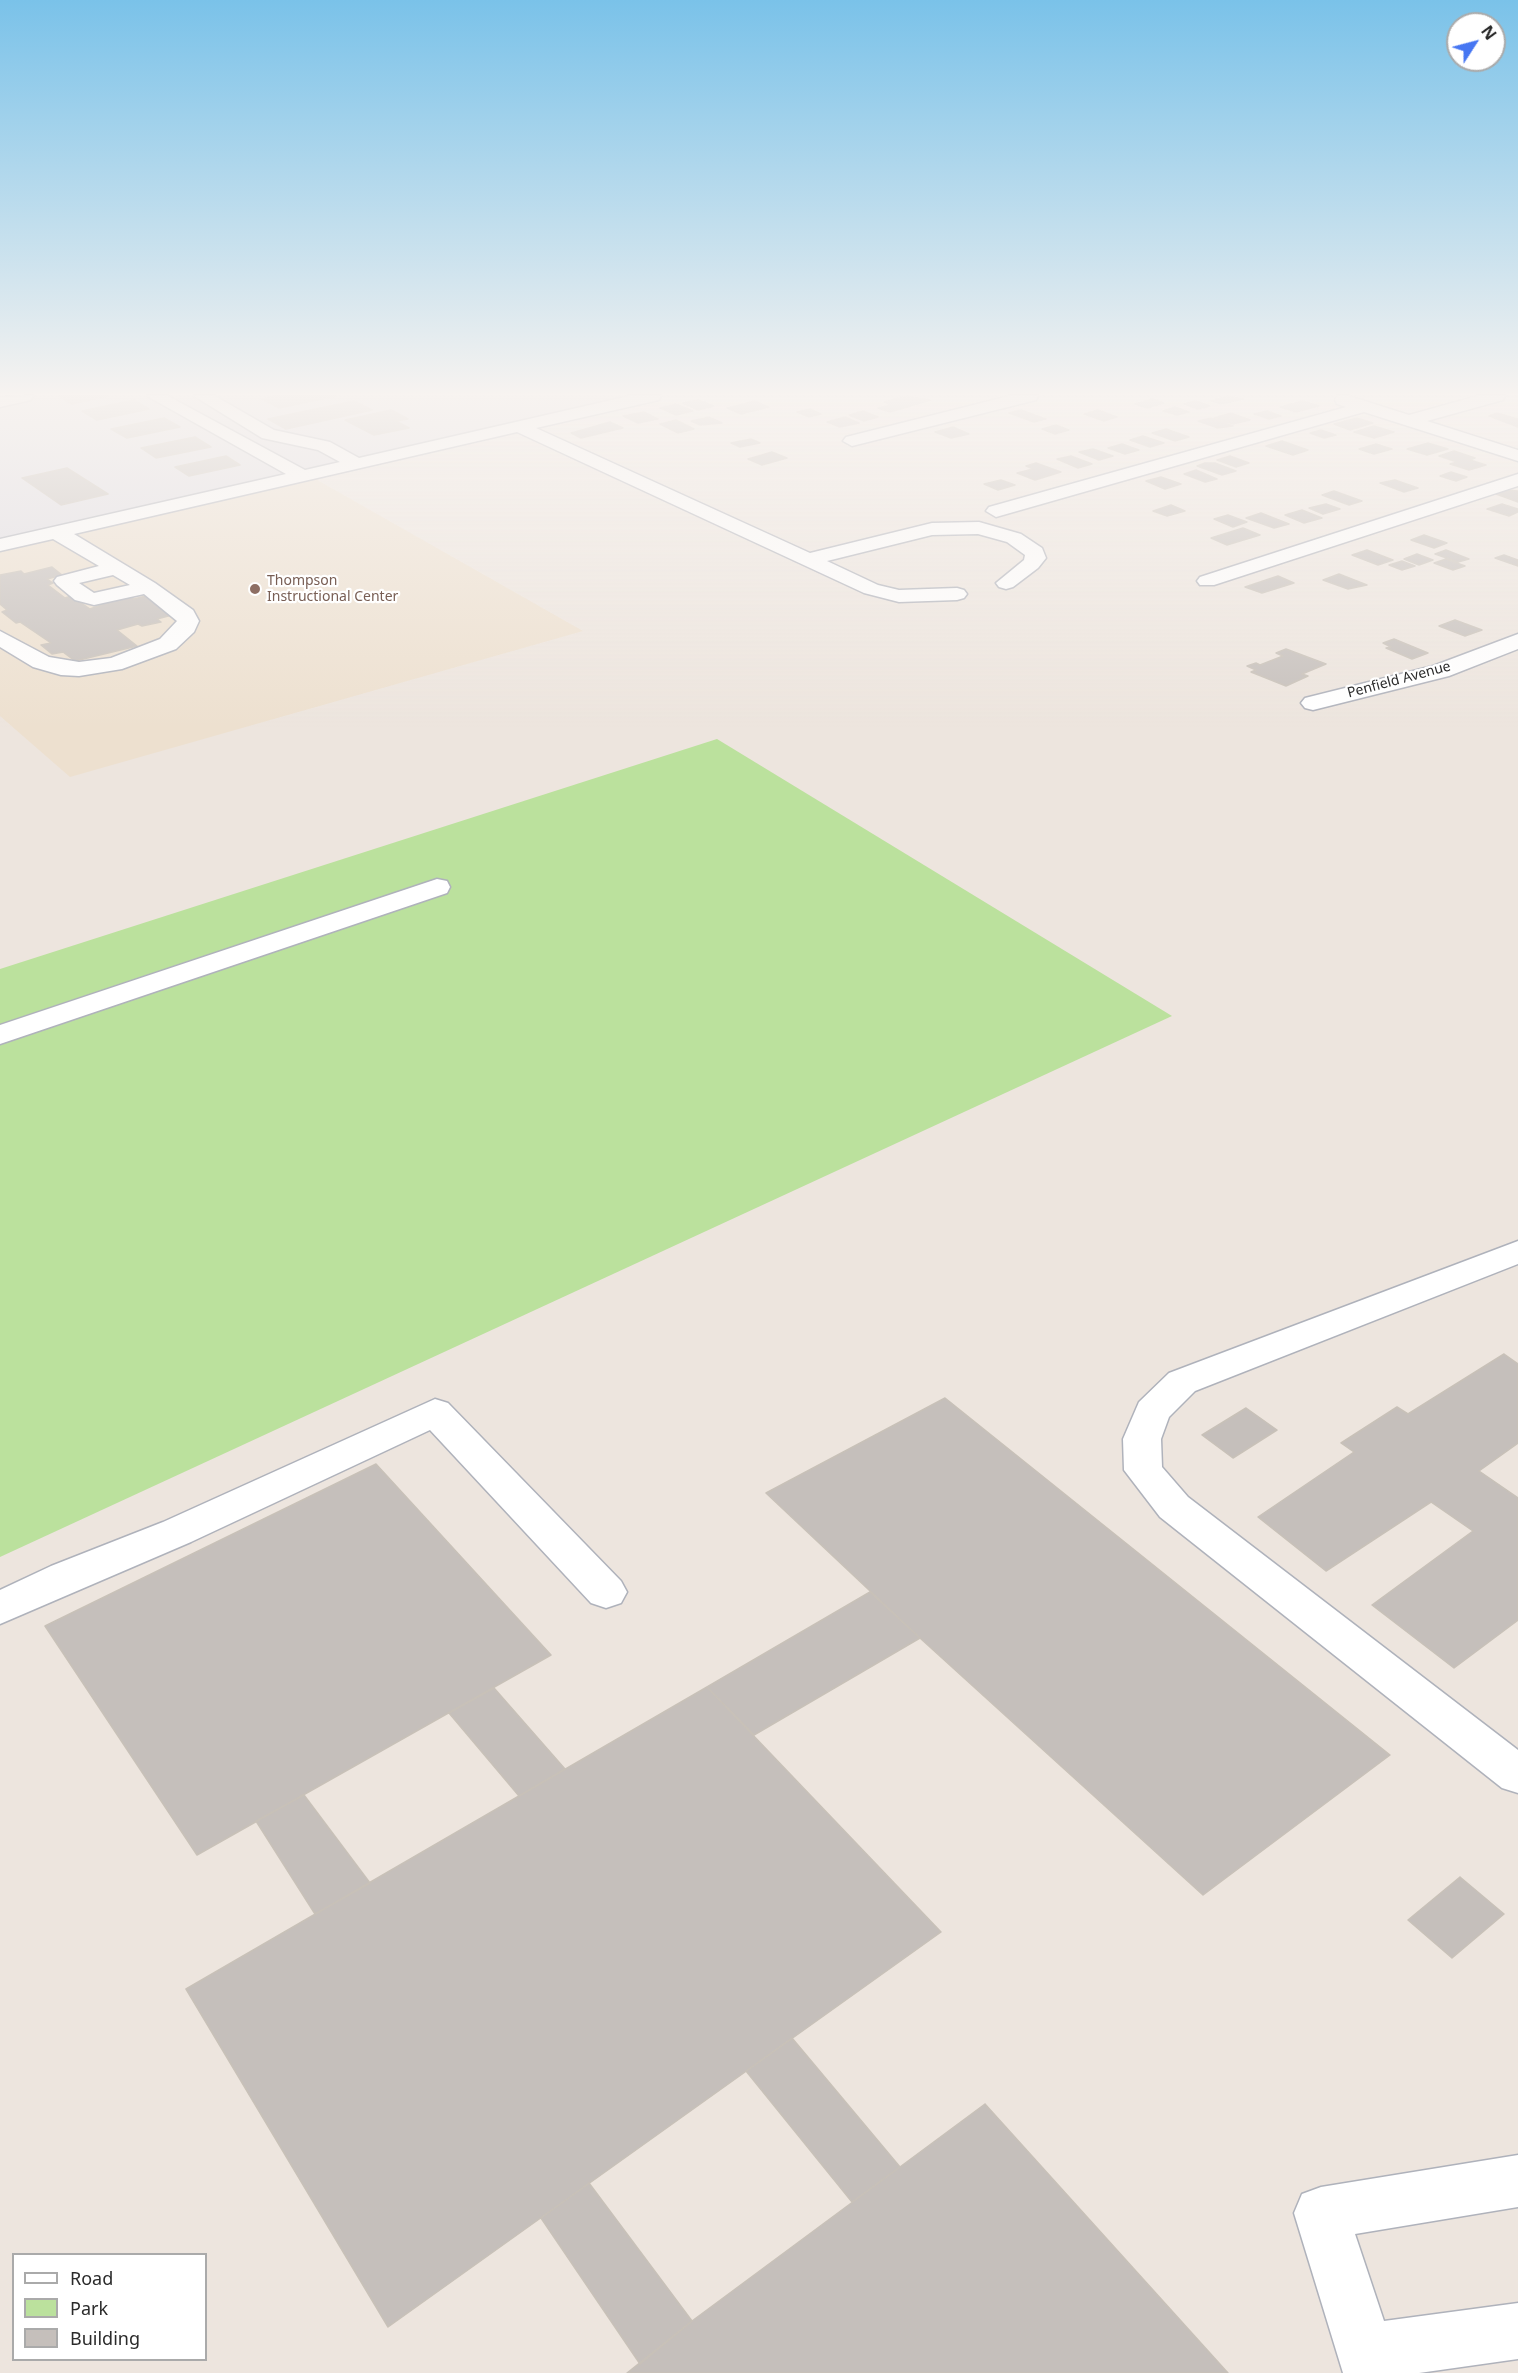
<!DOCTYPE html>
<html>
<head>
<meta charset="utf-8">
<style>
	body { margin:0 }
	#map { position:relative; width:1518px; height:2373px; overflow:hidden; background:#ede5de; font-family:"Noto Sans",sans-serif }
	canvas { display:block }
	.legend { position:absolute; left:12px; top:2253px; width:195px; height:108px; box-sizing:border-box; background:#fff; border:2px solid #aaa; margin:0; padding:8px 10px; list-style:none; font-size:18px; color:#2b2b2b }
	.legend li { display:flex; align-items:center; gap:12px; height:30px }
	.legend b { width:30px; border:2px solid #aaa }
	.north { position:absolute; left:1446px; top:12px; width:60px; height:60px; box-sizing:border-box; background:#fff; border:2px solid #aaa; border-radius:50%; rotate:54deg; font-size:16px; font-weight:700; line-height:24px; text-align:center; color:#2b2b2b }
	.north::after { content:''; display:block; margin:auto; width:21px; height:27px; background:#4676f2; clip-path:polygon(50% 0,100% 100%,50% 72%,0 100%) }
</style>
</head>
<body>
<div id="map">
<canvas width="1518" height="2373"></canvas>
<ul class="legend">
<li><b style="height:8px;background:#fff"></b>Road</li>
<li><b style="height:16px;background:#bbe19d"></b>Park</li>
<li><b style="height:16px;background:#c5bfbb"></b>Building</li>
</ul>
<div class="north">N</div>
</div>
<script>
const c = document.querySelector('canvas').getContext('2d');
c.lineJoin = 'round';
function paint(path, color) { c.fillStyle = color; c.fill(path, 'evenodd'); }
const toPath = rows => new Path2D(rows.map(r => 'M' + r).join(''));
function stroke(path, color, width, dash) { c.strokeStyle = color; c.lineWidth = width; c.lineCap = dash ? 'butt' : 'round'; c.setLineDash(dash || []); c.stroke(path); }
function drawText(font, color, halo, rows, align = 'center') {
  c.font = font + ' "Noto Sans",sans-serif'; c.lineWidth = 4.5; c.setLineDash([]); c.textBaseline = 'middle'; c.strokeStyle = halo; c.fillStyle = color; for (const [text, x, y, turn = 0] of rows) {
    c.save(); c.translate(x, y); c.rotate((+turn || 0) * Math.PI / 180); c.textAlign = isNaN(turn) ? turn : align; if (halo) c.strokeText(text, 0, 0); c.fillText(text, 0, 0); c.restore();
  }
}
paint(toPath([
	[0,396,643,396,0,543]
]), '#e0dee5');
paint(toPath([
	[312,477,583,631,70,777,0,716,0,548]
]), '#ede0cf');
paint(toPath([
	[717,739,1172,1016,0,1557,0,969]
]), '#bbe19d');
const building = toPath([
	[59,396,109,396,71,404,59,396],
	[274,396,336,396,279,408,262,399,274,396],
	[908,396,931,400,890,412,878,408,890,405,884,402,908,396],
	[1228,396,1243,399,1221,404,1211,401,1228,396],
	[1153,399,1164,403,1147,408,1135,404,1153,399],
	[134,400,149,409,97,420,82,411,134,400],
	[699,400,714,406,698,410,683,403,699,400],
	[354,401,372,410,286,429,268,419,354,401],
	[755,401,769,407,741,414,727,408,755,401],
	[1196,401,1210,406,1198,409,1184,404,1196,401],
	[1303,401,1319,406,1296,412,1280,407,1303,401],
	[676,404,693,411,676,415,660,408,676,404],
	[1175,407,1189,412,1177,415,1163,411,1175,407],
	[810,409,821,414,809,417,797,412,810,409],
	[391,410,408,419,396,421,409,428,374,435,345,420,391,410],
	[1021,410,1046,419,1034,422,1009,413,1021,410],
	[1098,410,1117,417,1104,421,1084,414,1098,410],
	[863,411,878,417,864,421,849,415,863,411],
	[1267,411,1281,416,1269,419,1254,414,1267,411],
	[644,412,658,419,638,423,623,416,644,412],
	[1231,413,1250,420,1233,424,1214,418,1231,413],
	[1497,413,1518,419,1518,427,1489,416,1497,413],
	[709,417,722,423,700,425,691,421,709,417],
	[845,417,859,423,840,427,827,422,845,417],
	[164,418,180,427,127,438,111,429,164,418],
	[1211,418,1233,426,1218,428,1198,421,1211,418],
	[1357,418,1373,423,1350,430,1334,424,1357,418],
	[676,420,694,429,678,433,660,424,676,420],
	[610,422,623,428,581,438,571,433,610,422],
	[1056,425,1069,430,1055,434,1042,429,1056,425],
	[1374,426,1394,432,1374,438,1354,432,1374,426],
	[953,427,969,434,951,438,935,432,953,427],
	[1166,429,1189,437,1175,441,1152,433,1166,429],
	[1321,430,1336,435,1324,438,1310,433,1321,430],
	[1143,436,1164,443,1150,447,1130,440,1143,436],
	[195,437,211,447,156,458,141,448,195,437],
	[751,439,760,443,740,447,731,443,751,439],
	[1282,441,1308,450,1293,455,1266,446,1282,441],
	[1428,443,1448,449,1427,455,1407,449,1428,443],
	[1122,444,1139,450,1125,454,1108,448,1122,444],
	[1376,444,1392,449,1374,454,1359,449,1376,444],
	[1093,449,1113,456,1099,460,1079,452,1093,449],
	[1454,451,1475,458,1470,460,1486,465,1469,470,1450,464,1457,462,1439,456,1454,451],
	[772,452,787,458,762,465,748,459,772,452],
	[226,456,240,465,189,476,175,467,226,456],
	[1071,456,1092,464,1078,468,1057,459,1071,456],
	[1230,456,1249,463,1236,467,1217,460,1230,456],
	[1036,463,1061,472,1035,480,1017,473,1033,469,1026,466,1036,463],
	[1205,463,1215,463,1236,471,1222,475,1197,466,1205,463],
	[67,468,108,494,61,505,22,478,67,468],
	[1196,470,1217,479,1205,482,1184,474,1196,470],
	[1451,472,1467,477,1456,481,1440,476,1451,472],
	[1161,477,1181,484,1165,489,1146,481,1161,477],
	[1001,480,1015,485,998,490,984,484,1001,480],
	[1395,480,1418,488,1404,492,1380,483,1395,480],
	[1508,490,1518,491,1518,502,1496,494,1508,490],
	[1334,491,1362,501,1349,505,1322,495,1334,491],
	[1326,504,1340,509,1323,514,1309,508,1326,504],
	[1502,504,1518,509,1518,512,1509,516,1487,509,1502,504],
	[1171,505,1185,511,1167,516,1153,511,1171,505],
	[1302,510,1322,518,1304,523,1285,515,1302,510],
	[1261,513,1289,524,1274,528,1246,518,1261,513],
	[1228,515,1247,522,1233,527,1214,519,1228,515],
	[1243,528,1260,535,1227,545,1211,538,1243,528],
	[1424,535,1447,543,1434,548,1411,540,1424,535],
	[1367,550,1393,560,1378,565,1352,555,1367,550],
	[1446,550,1469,559,1458,562,1435,554,1446,550],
	[1417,554,1433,560,1419,565,1404,559,1417,554],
	[1504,555,1518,560,1518,566,1495,558,1504,555],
	[1446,559,1465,566,1453,570,1434,563,1446,559],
	[1402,561,1415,566,1402,570,1389,565,1402,561],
	[52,567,62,575,47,579,53,583,48,585,65,598,71,596,90,609,129,595,134,599,146,596,172,615,157,619,161,622,142,626,138,624,117,630,137,646,75,661,63,652,52,654,41,645,51,643,20,622,16,623,2,612,7,610,0,604,0,575,21,571,24,574,52,567],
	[1339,574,1367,585,1348,589,1323,580,1339,574],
	[1278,576,1294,583,1262,593,1245,587,1278,576],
	[1455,620,1482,630,1465,636,1439,626,1455,620],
	[1394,639,1428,653,1412,659,1386,648,1391,647,1383,643,1394,639],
	[1286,649,1326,664,1302,674,1308,676,1286,686,1251,672,1256,670,1247,666,1256,663,1260,665,1283,656,1276,653,1286,649],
	[1504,1354,1518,1364,1518,1443,1479,1471,1518,1498,1518,1620,1454,1668,1372,1605,1473,1531,1431,1502,1326,1571,1258,1517,1354,1452,1341,1443,1397,1407,1408,1414,1504,1354],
	[945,1398,1390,1755,1203,1895,920,1638,766,1493,945,1398],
	[1246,1408,1277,1430,1233,1458,1202,1435,1246,1408],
	[376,1464,551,1655,197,1855,45,1626,376,1464],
	[870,1592,920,1638,754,1735,707,1687,870,1592],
	[707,1687,941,1932,388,2327,186,1989,707,1687],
	[494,1688,565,1769,519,1796,449,1713,494,1688],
	[304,1795,370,1883,315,1914,256,1821,304,1795],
	[1460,1877,1504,1914,1452,1958,1408,1920,1460,1877],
	[792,2038,900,2167,852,2202,746,2071,792,2038],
	[985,2104,1228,2373,627,2373,692,2321,985,2104],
	[589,2183,692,2321,640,2364,541,2218,589,2183]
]);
paint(building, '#c5bfbb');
stroke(building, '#c8c1b8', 1.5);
const minor = toPath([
	[33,396,31,400,0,407,0,397,33,396],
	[147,396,168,396,305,470,340,462,318,450,262,438,194,396,215,396,274,430,330,442,359,458,629,396,661,396,659,400,536,428,810,553,932,523,979,522,1021,534,1042,548,1046,558,1038,568,1013,587,1006,589,999,587,996,583,1024,560,1025,555,1007,542,978,534,932,535,827,561,878,585,899,590,957,588,964,590,967,594,964,598,957,600,899,602,864,593,517,432,74,534,155,583,193,610,199,621,194,632,176,649,122,669,79,676,61,675,33,667,0,647,0,631,49,657,79,662,111,658,160,639,177,621,144,594,94,605,75,600,57,585,54,581,57,577,99,566,53,539,0,551,0,539,286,474,147,396],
	[113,575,130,585,94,593,79,583,113,575],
	[1009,396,1038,396,1036,400,852,446,843,441,846,437,1009,396],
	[1337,396,1349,396,1409,415,1477,396,1505,396,1503,400,1427,421,1518,450,1518,461,1364,412,1003,515,996,517,986,511,989,507,1346,407,1337,404,1335,400,1337,396],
	[1518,474,1518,486,1214,585,1200,585,1197,581,1200,577,1518,474],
	[1518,634,1518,649,1449,676,1313,710,1305,708,1301,703,1305,698,1433,666,1518,634],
	[437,879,447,881,450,887,447,893,0,1044,0,1025,437,879],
	[1518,1241,1518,1264,1195,1391,1169,1417,1161,1439,1162,1467,1188,1497,1518,1750,1518,1793,1502,1788,1160,1517,1124,1470,1123,1439,1139,1402,1169,1373,1518,1241],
	[435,1399,448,1403,621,1581,627,1592,621,1603,606,1608,591,1603,430,1430,191,1542,0,1624,0,1590,51,1566,163,1522,435,1399],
	[1518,2155,1518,2207,1355,2234,1384,2321,1518,2303,1518,2359,1419,2373,1343,2373,1294,2213,1302,2194,1321,2187,1518,2155]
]);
stroke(minor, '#afb2bb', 3);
paint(minor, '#fff');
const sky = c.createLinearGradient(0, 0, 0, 729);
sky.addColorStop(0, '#7ac2e9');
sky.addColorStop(0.54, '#f7f3f0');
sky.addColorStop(1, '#f7f3f000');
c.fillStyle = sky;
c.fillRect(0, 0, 1518, 729);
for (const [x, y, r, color] of [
	[255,589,6,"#8d6e63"]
]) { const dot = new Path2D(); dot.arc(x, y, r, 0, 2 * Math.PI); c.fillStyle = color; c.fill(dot); stroke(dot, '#fff', 2); }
drawText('14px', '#785e54', '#fff', [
	["Thompson",267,581],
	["Instructional Center",267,597]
], 'left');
drawText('14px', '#2b2b2b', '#fff', [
	["Penfield Avenue",1399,680,-15]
]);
</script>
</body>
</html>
